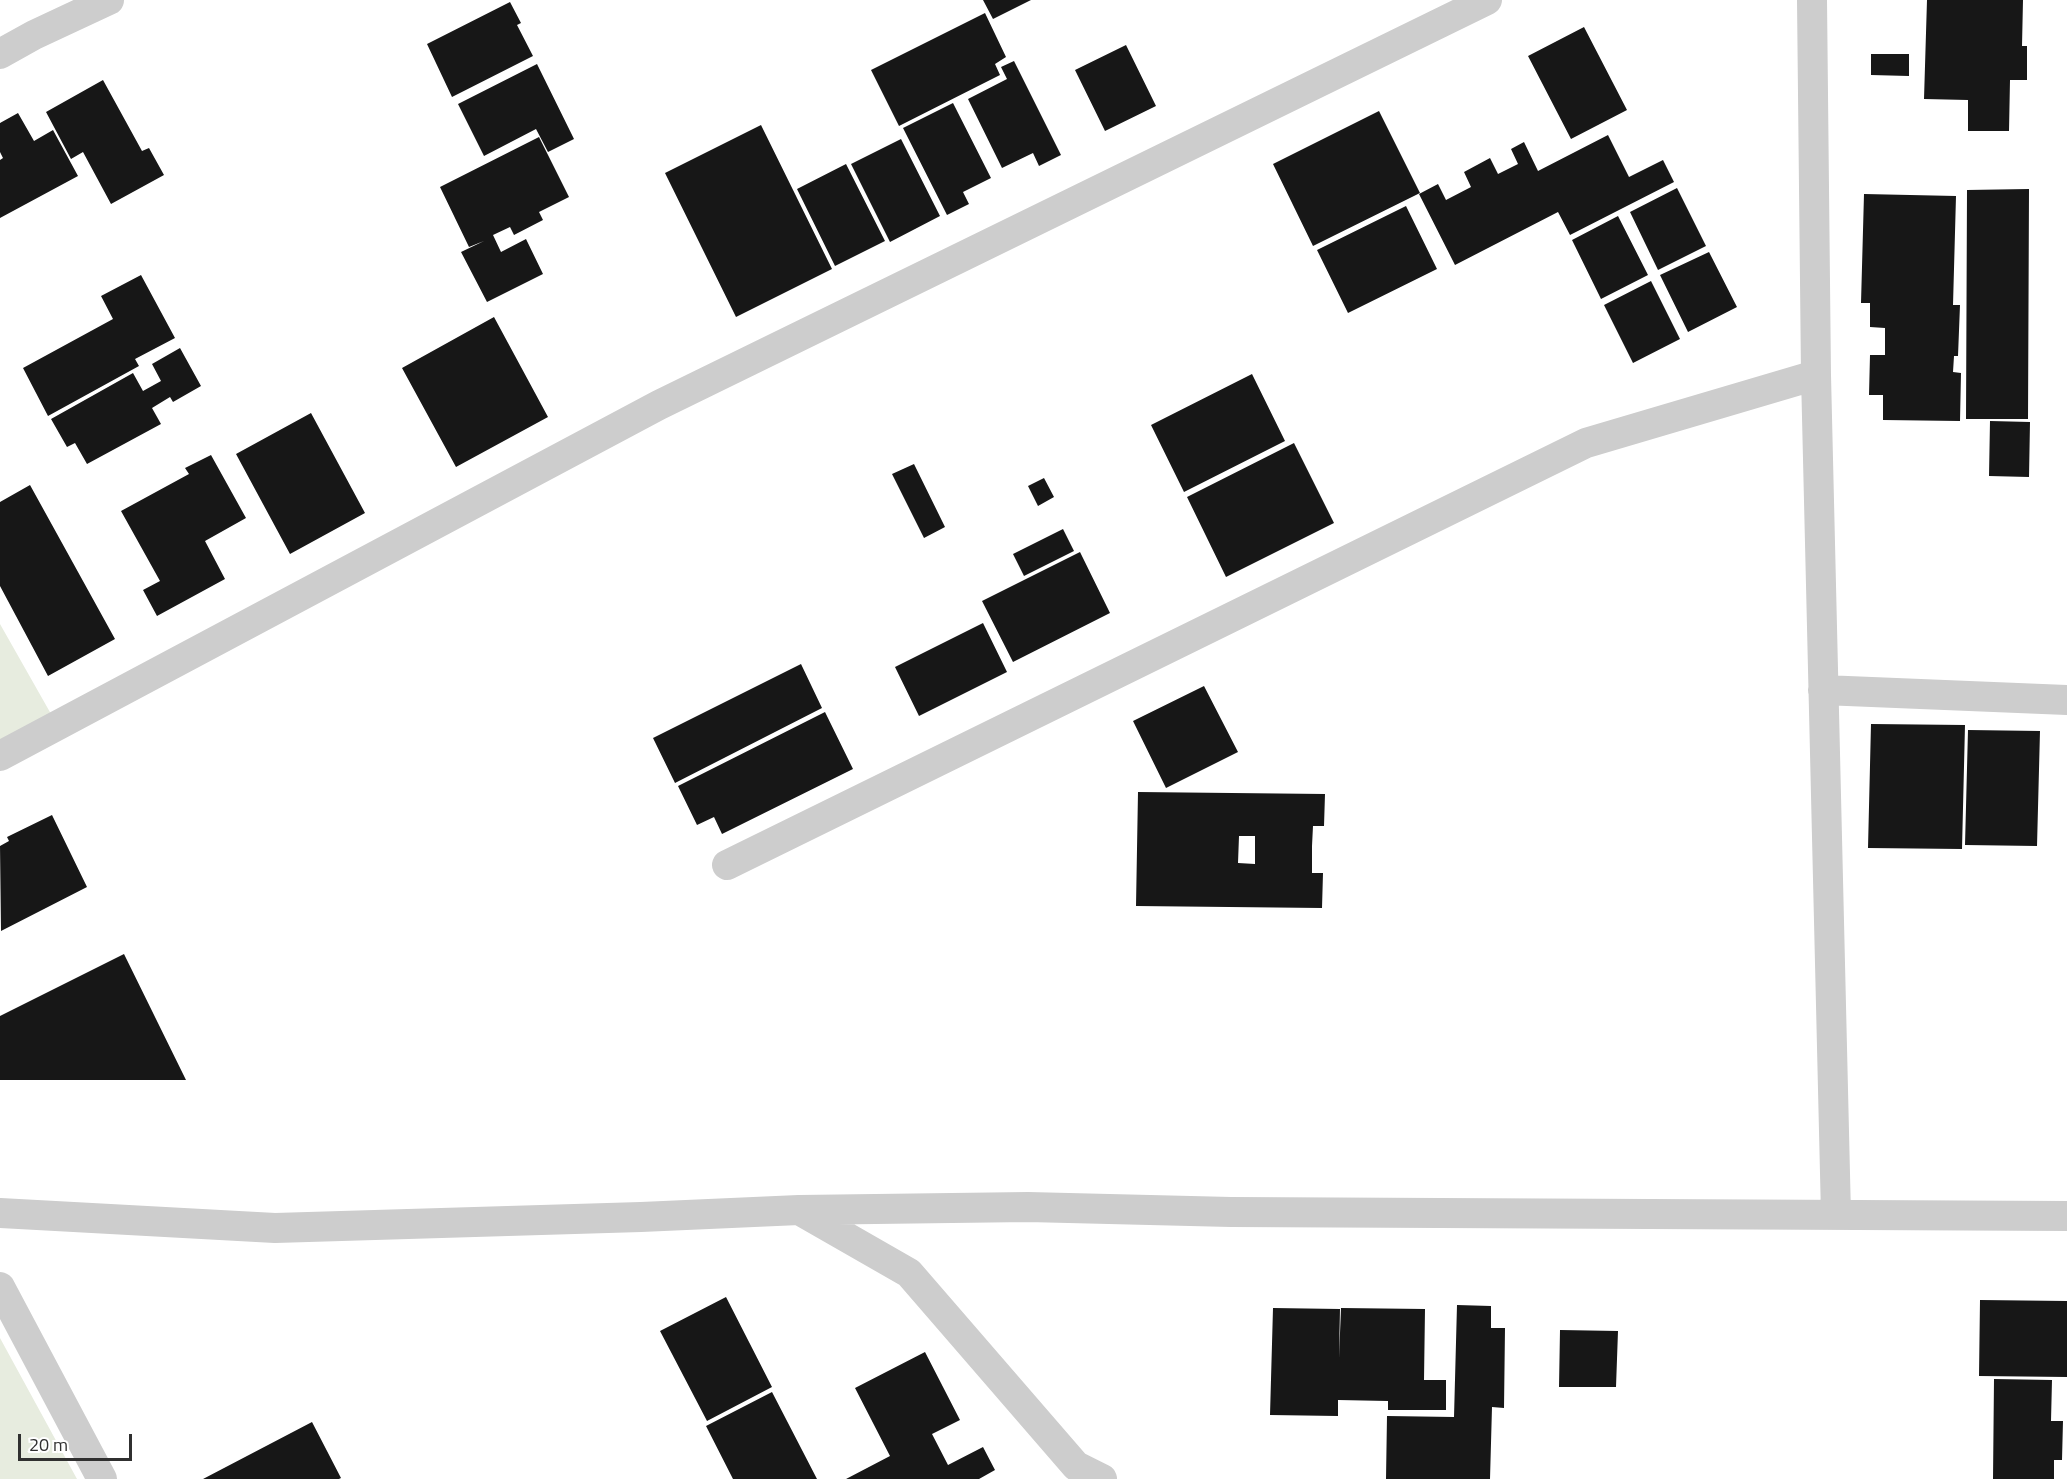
<!DOCTYPE html>
<html>
<head>
<meta charset="utf-8">
<style>
	body { margin:0 }
	#map { position:relative; width:2067px; height:1479px; overflow:hidden; background:#fff; font-family:"Titillium Web",sans-serif }
	canvas { display:block }
	.scale { position:absolute; left:18px; top:1434px; width:114px; height:27px; box-sizing:border-box; border:3px solid #303030; border-top:0; padding-left:8px; font-size:18px; line-height:21px; white-space:nowrap; color:#303030; -webkit-text-stroke:4px #fff; paint-order:stroke }
</style>
</head>
<body>
<div id="map">
<canvas width="2067" height="1479"></canvas>
<div class="scale">20 m</div>
</div>
<script>
const c = document.querySelector('canvas').getContext('2d');
c.lineJoin = 'round';
function paint(path, color) { c.fillStyle = color; c.fill(path, 'evenodd'); }
const toPath = rows => new Path2D(rows.map(r => 'M' + r).join(''));
function stroke(path, color, width, dash) { c.strokeStyle = color; c.lineWidth = width; c.lineCap = dash ? 'butt' : 'round'; c.setLineDash(dash || []); c.stroke(path); }
paint(toPath([
	[0,624,55,721,0,749],
	[0,1338,77,1479,0,1479]
]), '#e7ecdf');
paint(toPath([
	[983,0,1031,0,993,19],
	[1927,0,2023,0,2022,46,2027,46,2027,80,2010,80,2009,131,1968,131,1968,100,1924,99],
	[510,2,521,23,517,25,533,56,452,97,427,44],
	[985,13,1006,57,995,64,1000,75,899,126,871,70],
	[1584,27,1627,110,1571,139,1528,56],
	[1126,45,1156,106,1105,131,1075,70],
	[1871,54,1909,54,1909,76,1871,75],
	[1014,61,1061,155,1039,166,1033,153,1002,168,968,99,1007,79,1001,67],
	[537,64,574,139,548,152,536,129,484,156,458,104],
	[103,80,142,151,149,148,164,175,111,204,83,152,71,159,46,112],
	[953,103,991,178,963,192,969,204,947,215,903,128],
	[1379,111,1420,193,1313,246,1273,164],
	[18,113,34,141,53,130,78,176,0,218,0,160,3,158,0,152,0,123],
	[761,125,832,269,736,317,665,173],
	[1608,135,1629,177,1663,160,1674,182,1570,235,1558,212,1455,265,1419,194,1438,184,1446,200,1471,187,1464,172,1490,158,1498,174,1518,164,1511,149,1524,142,1538,171],
	[539,137,569,197,539,212,543,220,514,235,510,227,493,235,501,252,526,239,543,274,487,302,461,252,484,241,469,247,440,187],
	[901,139,940,216,890,242,851,164],
	[846,164,885,241,835,266,797,189],
	[1677,188,1706,246,1658,270,1630,212],
	[2029,189,2028,419,1966,419,1967,190],
	[1864,194,1956,196,1953,305,1960,305,1958,356,1954,356,1953,372,1961,373,1960,421,1883,420,1883,395,1869,395,1870,355,1885,355,1885,328,1870,327,1870,303,1861,303],
	[1406,206,1437,269,1348,313,1317,250],
	[1618,216,1648,275,1601,299,1572,240],
	[1709,252,1737,307,1688,332,1660,275],
	[141,275,175,338,135,359,139,366,48,416,23,368,113,319,101,296],
	[1651,281,1680,339,1633,363,1604,305],
	[494,317,548,417,456,467,402,368],
	[180,348,201,386,173,402,170,397,152,408,161,424,87,464,75,443,67,447,51,419,133,373,143,391,161,381,152,364],
	[1252,374,1285,441,1184,492,1151,425],
	[311,413,365,513,290,554,236,454],
	[1990,421,2030,422,2029,477,1989,476],
	[1294,443,1334,523,1226,577,1187,497],
	[211,455,246,518,205,541,225,579,157,616,143,590,160,581,121,511,189,474,185,468],
	[914,464,945,527,924,538,892,474],
	[1044,478,1054,497,1038,506,1028,486],
	[30,485,115,639,48,676,0,586,0,502],
	[1063,529,1074,551,1024,576,1013,554],
	[1080,552,1110,613,1013,662,982,601],
	[983,623,1007,672,919,716,895,667],
	[801,664,822,708,675,783,653,738],
	[1204,686,1238,752,1166,788,1133,721],
	[825,712,853,769,722,834,714,817,697,825,678,786],
	[1871,724,1965,725,1962,849,1868,848],
	[1968,730,2040,731,2037,846,1965,845],
	[1138,792,1325,794,1324,826,1313,826,1312,846,1312,873,1323,873,1322,908,1136,906],
	[1239,836,1255,836,1255,864,1238,863],
	[52,815,87,887,1,931,0,846,9,841,7,837],
	[124,954,186,1080,0,1080,0,1016],
	[726,1297,772,1387,707,1421,660,1331],
	[1980,1300,2067,1301,2067,1377,1979,1376],
	[1457,1305,1491,1306,1491,1328,1505,1328,1504,1408,1492,1407,1490,1479,1386,1479,1387,1416,1454,1417],
	[1273,1308,1340,1309,1339,1358,1341,1308,1425,1309,1424,1380,1446,1380,1446,1410,1388,1410,1388,1401,1338,1400,1338,1416,1270,1415],
	[1560,1330,1618,1331,1616,1387,1559,1387],
	[925,1352,960,1420,932,1434,948,1465,983,1447,995,1470,979,1479,846,1479,890,1456,855,1388],
	[1994,1379,2052,1380,2051,1421,2063,1421,2062,1460,2054,1460,2054,1479,1993,1479],
	[772,1392,817,1479,733,1479,706,1426],
	[312,1422,341,1478,339,1479,203,1479]
]), '#171717');
stroke(toPath([
	[1812,0,1816,375,1836,1215],
	[0,54,34,35,109,0],
	[1823,690,2067,700],
	[0,756,659,405,1487,0],
	[727,865,1586,443,1816,375],
	[799,1210,909,1273,1076,1466,1102,1479],
	[0,1213,275,1228,641,1217,799,1210,1028,1207,1231,1212,2067,1216],
	[0,1287,102,1479]
]), '#cdcdcd', 30);
</script>
</body>
</html>
